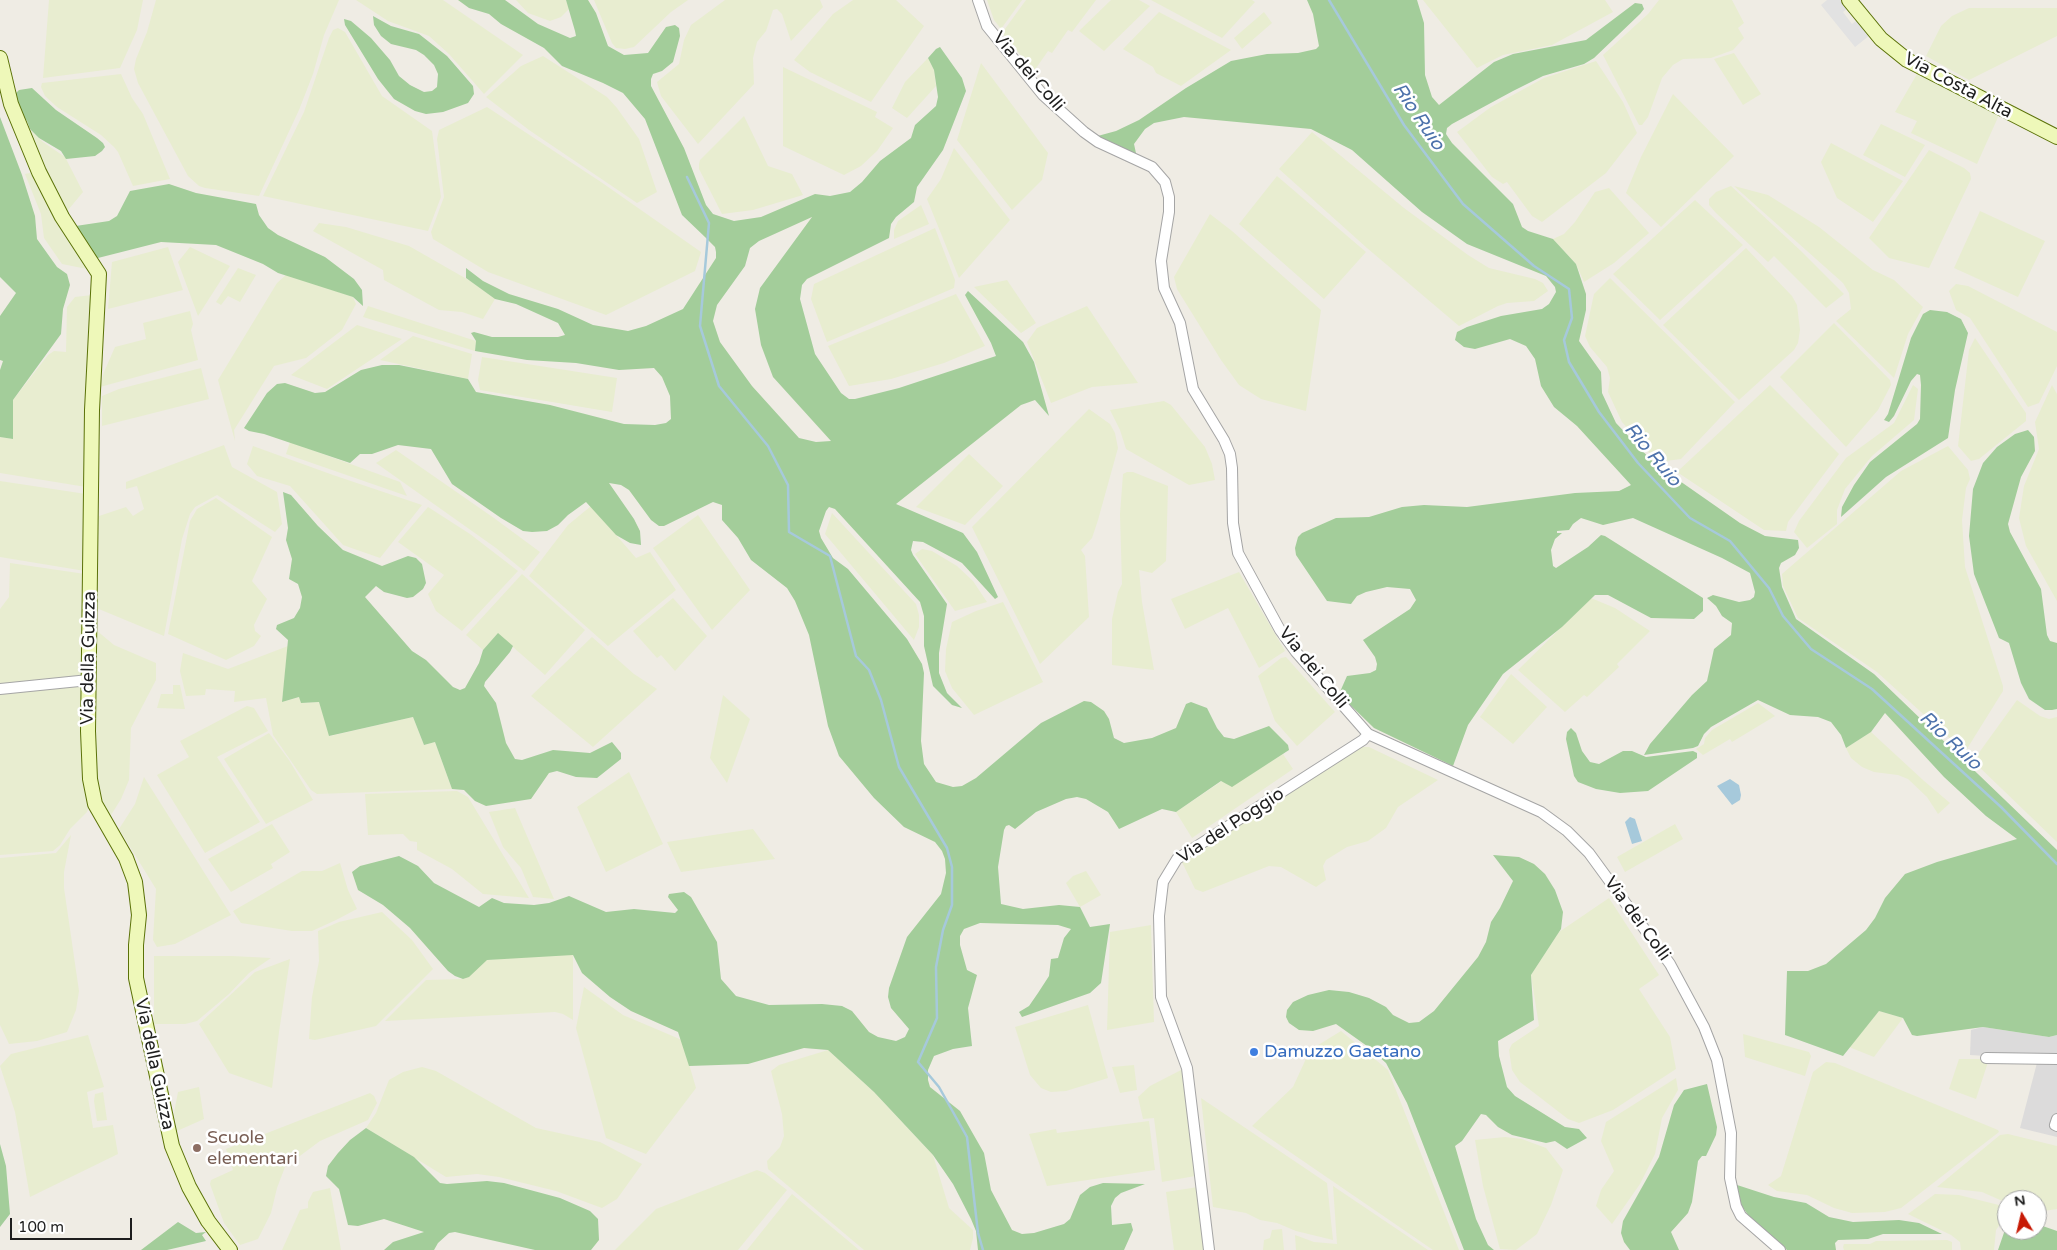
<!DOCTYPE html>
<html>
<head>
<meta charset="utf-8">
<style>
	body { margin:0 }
	#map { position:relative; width:2057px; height:1250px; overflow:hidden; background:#efece4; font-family:"Varela Round",sans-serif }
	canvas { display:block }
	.north { position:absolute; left:1997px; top:1190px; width:50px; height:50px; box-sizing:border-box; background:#fff; border:1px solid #a5a5a5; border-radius:50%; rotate:351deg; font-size:14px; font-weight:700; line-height:20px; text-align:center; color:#1e1e1e }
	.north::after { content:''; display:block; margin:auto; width:18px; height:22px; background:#c71a05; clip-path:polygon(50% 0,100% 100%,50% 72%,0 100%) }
	.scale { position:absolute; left:10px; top:1218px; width:122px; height:22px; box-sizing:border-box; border:2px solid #1e1e1e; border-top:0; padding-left:6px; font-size:15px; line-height:18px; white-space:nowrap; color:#1e1e1e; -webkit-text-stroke:4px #fff; paint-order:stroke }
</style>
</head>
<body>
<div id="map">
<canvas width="2057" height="1250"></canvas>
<div class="north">N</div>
<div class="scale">100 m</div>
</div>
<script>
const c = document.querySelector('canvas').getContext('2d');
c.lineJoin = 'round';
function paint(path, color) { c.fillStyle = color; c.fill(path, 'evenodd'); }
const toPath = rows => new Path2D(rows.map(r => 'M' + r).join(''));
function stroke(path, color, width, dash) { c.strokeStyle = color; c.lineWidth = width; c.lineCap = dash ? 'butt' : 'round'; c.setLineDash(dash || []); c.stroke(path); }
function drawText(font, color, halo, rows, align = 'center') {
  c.font = font + ' "Varela Round",sans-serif'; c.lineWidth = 5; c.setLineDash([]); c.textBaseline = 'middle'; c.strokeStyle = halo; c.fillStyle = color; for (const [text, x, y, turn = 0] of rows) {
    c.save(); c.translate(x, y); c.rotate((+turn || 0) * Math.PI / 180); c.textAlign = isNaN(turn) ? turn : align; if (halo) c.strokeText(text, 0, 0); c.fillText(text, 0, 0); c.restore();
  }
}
paint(toPath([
	[1983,1027,2049,1037,2057,1035,2057,1137,2020,1128,2038,1059,1970,1055,1971,1030]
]), '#dcdbdb');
paint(toPath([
	[49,0,143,0,137,30,120,68,43,78],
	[156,0,339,0,324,35,313,74,299,110,259,196,205,188,199,186,188,176,138,83,134,69,136,59,147,32],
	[356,0,443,0,523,55,484,94,449,54,429,36,388,21],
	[516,0,566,0,569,9,561,17,550,21,528,13],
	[594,0,688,0,671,12,634,47,625,49,616,48,612,43],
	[725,0,820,0,823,7,791,41,782,14,777,9,773,10,766,31,757,42,753,58,754,84,698,144,661,96,657,82,679,64,684,40,691,25],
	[853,0,896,0,924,26,871,102,810,72,794,60,833,14],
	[987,0,1022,0,1001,29,994,20],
	[1026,0,1096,0,1072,32,1068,30,1052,53,1048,51,1034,71,1002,33],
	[1111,0,1139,0,1150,6,1104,51,1079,31],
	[1151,0,1252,0,1255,2,1222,38],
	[1423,0,1605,0,1613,12,1552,45,1503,55,1477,68],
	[1659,0,1732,0,1744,23,1738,28,1744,38,1733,50,1711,58,1683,59,1673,65,1662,78,1648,117,1642,125,1639,125,1603,55,1648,14],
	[1969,8,2057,8,2057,36,1969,80,1926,56,1941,26,1952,16],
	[1159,12,1231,50,1181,86,1156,73,1153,67,1123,49],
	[1264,12,1272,23,1242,49,1234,38],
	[338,28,345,32,382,96,432,131,441,197,428,231,263,196,304,112,329,38,333,30],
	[1734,53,1761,94,1743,105,1714,59],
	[543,56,607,97,617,108,639,139,657,192,637,203,529,130,486,97,521,66],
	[928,58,934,70,936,86,907,118,892,108,905,82],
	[1596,61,1623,102,1637,133,1606,173,1542,222,1532,216,1507,182,1503,184,1492,177,1457,132,1491,107,1544,78],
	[981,63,1048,153,1042,180,1012,210,957,140],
	[783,67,877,112,875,117,893,128,877,151,861,166,844,175,783,146],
	[121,74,132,98,143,114,170,179,133,186,118,152,114,147,101,135,57,107,45,96,41,87,42,83],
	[1917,74,1999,115,1977,164,1911,133,1917,121,1895,112],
	[1673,94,1734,156,1661,227,1626,193,1641,157],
	[487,107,601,182,701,252,695,271,606,315,488,272,433,239,431,232,444,197,437,139,439,130],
	[744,116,768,166,792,174,803,195,753,210,722,214,699,169,699,164,700,160],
	[1881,124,1925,145,1905,177,1863,155],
	[27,127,43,142,65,157,83,192,64,215],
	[1312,132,1404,208,1468,255,1489,268,1535,279,1543,283,1548,291,1534,301,1507,303,1498,306,1459,326,1367,248,1279,169],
	[1831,143,1903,181,1873,222,1837,198,1821,162],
	[954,148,1010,220,959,278,927,199,941,179],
	[1929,150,1964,168,1970,173,1971,179,1929,268,1889,258,1869,238],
	[34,172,92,270,62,264,44,238,41,214,25,174],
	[1277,176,1366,252,1324,299,1239,224],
	[1731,186,1801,251,1844,294,1826,308,1774,256,1768,262,1716,213,1709,205,1709,199,1716,192],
	[1734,186,1768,195,1819,227,1873,270,1894,280,1923,307,1908,334,1894,378,1836,321,1851,309,1849,293,1843,283],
	[1609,188,1649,233,1614,263,1584,282,1576,264,1553,239,1564,234,1575,222,1595,192],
	[1695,200,1743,245,1660,320,1613,274],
	[921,205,929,224,894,239,894,230,898,221],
	[1980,211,2045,241,2018,297,1954,268],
	[1210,214,1232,231,1321,310,1306,411,1261,399,1239,385,1221,360,1177,289,1174,277],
	[319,223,346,227,409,246,472,282,495,299,483,319,462,312,439,310,384,280,383,270,313,231],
	[935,228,955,280,954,288,827,342,811,299,814,284],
	[168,247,183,290,108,309,112,262],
	[190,247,230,266,198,316,178,262],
	[1746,248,1792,296,1797,305,1800,330,1798,343,1794,350,1739,400,1663,325],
	[238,268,256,275,240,302,228,296,221,305,216,302],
	[287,274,353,297,356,304,342,330,306,358,274,366,234,430,235,441,218,380,277,283],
	[1610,278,1735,402,1681,459,1658,462,1622,422,1608,392,1610,378,1607,367,1590,347,1585,336,1594,294],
	[1007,280,1036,323,1021,333,974,287],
	[1956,284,1968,286,2057,332,2057,366,2039,403,2028,407,1970,318,1956,310,1949,291],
	[956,294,985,346,944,363,891,379,849,386,828,346],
	[92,295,94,296,88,349,86,487,0,473,0,437,13,439,13,400,48,355,54,351,66,352,67,307,75,297],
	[368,306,476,341,475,351,363,317],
	[1087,306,1138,383,1092,387,1051,403,1027,342,1037,328],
	[190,311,193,324,191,330,198,360,100,387,104,372,115,347,146,339,143,323],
	[1834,323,1890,380,1891,385,1878,410,1846,447,1780,377],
	[357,325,402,339,327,389,291,375],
	[413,336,472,354,468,379,380,360],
	[1975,338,2026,413,2026,421,1979,459,1971,461,1958,446,1969,350],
	[482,357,617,378,612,412,480,390,478,380],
	[201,368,209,399,102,426,102,396,119,389],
	[1770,385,1839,454,1788,522,1786,531,1764,530,1677,472],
	[1913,385,1918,389,1914,420,1872,456,1845,489,1837,510,1837,524,1807,548,1794,532,1799,521,1846,458,1894,423],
	[2052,385,2057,394,2057,601,2026,546,2019,518,2024,486,2039,449,2035,422],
	[1164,401,1171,405,1205,447,1212,464,1215,480,1189,485,1126,449,1120,430,1110,410],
	[1089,409,1110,424,1115,433,1118,448,1098,520,1092,538,1081,550,1085,556,1089,617,1040,664,972,527],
	[290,442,400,482,407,496,286,454],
	[224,445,232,467,277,492,282,524,275,532,217,495,195,507,190,514,182,539,164,636,94,607,96,517,126,507,133,516,144,509,137,486,126,489,126,482],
	[253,446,333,475,422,505,380,558,343,545,290,486,257,476,247,464],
	[1948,446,1968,470,1970,479,1966,488,1962,520,1965,567,2003,686,2003,691,1965,752,1877,672,1798,618,1783,586,1782,574,1901,471],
	[396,450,494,518,540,552,524,571,496,548,376,463],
	[969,454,1003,486,965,525,916,507],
	[1127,472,1133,472,1168,486,1166,561,1152,573,1139,570,1142,602,1154,670,1112,665,1112,619,1118,592,1122,584,1120,514,1123,474],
	[0,481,86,494,85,571,0,557],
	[216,498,272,537,252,581,267,599,254,625,255,631,261,636,254,646,226,660,168,634,190,521,197,509],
	[591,506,636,558,650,552,676,590,608,646,529,576,568,525],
	[428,507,470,534,518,571,462,631,436,611,428,594,444,575,398,542],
	[832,513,916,604,919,615,919,627,914,640,825,534],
	[698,515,750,590,712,630,653,548],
	[922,549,932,551,957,566,973,581,987,602,955,611,915,554],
	[10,563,85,574,83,675,80,677,0,684,0,609,9,597],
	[1239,572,1285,651,1259,668,1228,608,1185,629,1171,599],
	[522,574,585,630,545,675,498,634,483,650,466,635],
	[673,598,707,636,675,671,661,655,657,658,633,631],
	[1591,598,1615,608,1650,631,1617,664,1619,667,1587,697,1584,695,1565,712,1518,670],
	[1003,602,1043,682,974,715,952,688,945,671,946,649,952,622,976,611],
	[96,630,114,645,156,663,156,680,131,728,129,780,121,799,111,815,103,812,91,777],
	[592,637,634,674,657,689,593,747,531,696],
	[288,646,282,702,300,697,301,703,319,702,330,736,413,717,424,745,435,742,452,789,317,794,311,790,273,735,266,698,234,702,235,691,206,689,205,695,186,696,180,671,183,653,228,669],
	[1286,657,1335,712,1297,746,1275,721,1258,676,1281,658],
	[1511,674,1547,707,1513,744,1480,717],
	[82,683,83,781,89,807,87,812,70,829,60,845,53,851,0,855,0,689],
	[173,685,180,685,185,709,157,708,161,694,173,694],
	[723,695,750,719,727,783,710,758],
	[2017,700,2040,716,2049,719,2057,717,2057,842,1973,761],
	[1758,703,1775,716,1732,742,1730,739,1703,755,1696,749,1704,744,1705,738,1712,730],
	[247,706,254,708,268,731,217,757,260,822,205,853,157,775,189,757,180,741],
	[1871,732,1923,780,1950,803,1938,814,1927,797,1908,779,1898,775,1874,772,1862,767,1851,758,1846,748],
	[269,733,289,760,313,800,266,824,224,759],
	[1359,747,1369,747,1438,780,1398,807,1386,828,1368,841,1347,847,1326,860,1323,866,1326,880,1316,887,1281,867,1269,866,1203,892,1195,889,1182,862,1183,857],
	[1283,754,1293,769,1192,838,1176,812,1222,781,1232,786],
	[629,772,663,844,606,872,577,807],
	[144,777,231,915,175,944,157,947,153,940,156,889,119,829,135,804],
	[457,791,468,797,529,898,483,894,452,869,417,850,417,842,410,841,403,834,368,835,365,794],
	[515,808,554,899,533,897,521,868,503,847,489,812],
	[272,824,290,852,271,864,273,868,231,892,208,859],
	[1675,824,1683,839,1625,872,1617,857],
	[753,829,775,859,681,872,667,842],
	[71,835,64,872,64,888,79,991,76,1010,67,1032,37,1041,9,1044,0,1025,0,858,56,853],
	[340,863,348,890,357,909,336,920,312,931,292,931,241,923,233,911,302,871,322,871],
	[1086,871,1101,895,1080,907,1066,883,1073,876],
	[1609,898,1659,975,1639,989,1670,1037,1676,1069,1613,1110,1579,1123,1568,1119,1520,1082,1512,1070,1509,1050,1512,1044,1539,1026,1531,975,1559,932],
	[382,912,412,940,433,969,376,1026,315,1040,309,1039,312,997,319,961,318,931,339,922],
	[1151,925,1154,1022,1107,1030,1110,932],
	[543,955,573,955,573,1020,563,1014,555,1012,385,1021,426,980,464,979,486,960],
	[154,956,232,956,271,958,249,973,229,994,197,1021,185,1024,154,1024],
	[290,959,279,1032,272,1088,229,1073,199,1024,255,972],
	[584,987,623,1015,682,1040,696,1088,646,1154,606,1138,576,1028],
	[1088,1005,1108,1078,1066,1091,1051,1092,1041,1088,1030,1075,1015,1027],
	[1879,1011,1903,1018,1874,1057,1849,1047],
	[1341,1031,1388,1070,1459,1250,1433,1250,1252,1126,1293,1087,1310,1050],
	[1743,1034,1809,1052,1811,1056,1805,1076,1745,1057],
	[88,1035,104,1087,87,1092,93,1128,113,1125,118,1154,30,1197,15,1112,0,1066,11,1054],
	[828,1050,874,1092,933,1155,949,1208,973,1230,973,1238,970,1250,864,1250,768,1169,767,1161,780,1147,784,1136,782,1114,771,1071,779,1065],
	[1959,1059,1989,1059,1976,1099,1949,1089],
	[1826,1062,1835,1063,1998,1130,1999,1132,1901,1208,1885,1212,1852,1213,1834,1208,1807,1195,1777,1191,1768,1185,1781,1176,1813,1072],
	[1134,1065,1137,1090,1120,1093,1112,1067],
	[422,1067,436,1071,536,1128,600,1142,642,1164,617,1199,602,1208,556,1191,499,1177,477,1174,446,1177,366,1128,376,1113,389,1080,403,1072],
	[1183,1069,1195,1176,1162,1182,1154,1118,1143,1119,1138,1097,1150,1086],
	[1676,1078,1678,1090,1662,1118,1655,1154,1640,1184,1612,1224,1596,1206,1601,1190,1614,1171,1601,1141,1606,1122],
	[199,1087,204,1119,177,1131,174,1113,178,1092],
	[103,1092,107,1120,97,1121,94,1101,95,1094],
	[370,1093,374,1096,377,1103,368,1120,320,1141,285,1167,277,1188,271,1213,258,1239,240,1245,224,1223,210,1184,211,1180,233,1170,226,1149],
	[1201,1098,1327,1183,1333,1240,1296,1231,1277,1223,1260,1220,1246,1213,1213,1207],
	[1149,1121,1155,1170,1047,1186,1029,1134,1056,1129,1057,1133],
	[2008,1134,2057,1146,2057,1209,2037,1212,2037,1200,2007,1200,2007,1203,1982,1192,1937,1187,2000,1135],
	[1505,1137,1522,1139,1546,1148,1563,1170,1551,1205,1537,1234,1516,1250,1500,1249,1483,1186,1475,1140],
	[757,1170,765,1173,787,1190,738,1250,615,1250,656,1209],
	[1333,1186,1428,1250,1296,1250,1295,1235,1314,1242,1337,1244],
	[1198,1187,1206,1250,1174,1250,1166,1192],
	[330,1188,341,1250,282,1250,300,1210,308,1208,308,1202,313,1192],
	[792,1194,852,1244,859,1250,747,1250],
	[1935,1194,1959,1195,2007,1207,2007,1214,1996,1230,1994,1250,1961,1250,1960,1242,1951,1235,1908,1214],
	[1282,1229,1284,1250,1263,1250,1264,1240,1270,1238,1272,1230],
	[1947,1240,1952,1242,1952,1250,1844,1250,1843,1247,1844,1244,1870,1244,1876,1241]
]), '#e8edd0');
paint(toPath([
	[458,0,505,0,538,24,570,38,576,36,575,31,566,0,588,0,596,13,608,46,624,55,648,53,666,27,675,25,679,28,680,36,673,62,662,71,653,74,651,79,651,86,684,148,706,205,713,214,734,221,761,217,815,194,830,196,850,192,862,182,880,161,911,138,915,125,936,106,938,97,934,70,928,58,936,49,940,47,962,78,966,91,943,150,917,187,914,202,896,217,891,224,889,238,807,279,802,285,800,299,815,354,841,393,849,399,855,399,899,388,996,356,991,343,965,295,968,291,1023,342,1034,362,1049,416,1035,400,1021,405,896,504,963,533,977,552,998,597,995,599,962,563,923,542,913,541,911,550,913,555,947,604,939,653,939,673,947,693,962,708,952,705,933,686,924,646,924,616,920,602,835,509,829,507,826,511,819,531,821,538,833,558,848,569,907,639,922,664,924,673,921,741,924,764,936,782,953,787,962,786,976,778,1041,723,1084,701,1091,702,1104,711,1109,719,1114,738,1124,743,1152,738,1176,728,1186,704,1191,702,1207,708,1217,728,1224,737,1234,739,1269,726,1288,745,1289,750,1232,787,1221,781,1176,812,1162,809,1119,829,1108,812,1086,799,1077,797,1066,799,1036,812,1015,829,1009,825,1006,826,1004,830,998,867,1001,904,1023,909,1059,905,1080,907,1090,927,1110,924,1101,983,1090,993,1022,1017,1019,1012,1029,1006,1038,993,1049,976,1051,959,1058,958,1064,938,1071,929,1058,925,980,923,964,929,960,936,960,945,967,970,977,975,968,1008,972,1046,953,1049,934,1056,928,1070,928,1080,930,1087,960,1111,984,1153,991,1190,1012,1230,1022,1234,1034,1233,1064,1224,1070,1219,1080,1195,1090,1187,1103,1183,1145,1184,1121,1193,1115,1198,1111,1206,1112,1225,1131,1223,1133,1230,1124,1250,978,1250,976,1231,971,1219,953,1184,933,1155,874,1092,828,1050,804,1048,748,1064,689,1066,678,1032,631,1011,610,997,582,973,573,955,487,960,469,977,463,979,455,976,448,971,410,928,383,905,358,890,352,872,360,866,399,856,418,866,434,883,479,907,492,898,504,903,534,905,549,903,569,896,606,912,634,909,675,913,678,910,668,897,669,894,684,892,691,897,717,942,721,979,736,996,769,1005,822,1004,842,1006,852,1011,869,1032,878,1037,896,1041,905,1037,909,1029,891,1008,888,997,889,988,907,937,941,894,946,873,945,859,942,851,935,842,904,827,874,798,839,756,828,726,809,635,795,601,787,588,751,560,738,538,722,520,722,505,713,502,664,526,659,526,651,520,629,490,621,485,609,483,634,519,640,531,641,545,630,543,616,535,586,502,568,515,558,525,547,531,532,532,523,531,501,518,452,484,431,449,398,445,372,454,360,454,350,463,264,434,249,431,244,428,267,393,277,384,285,383,315,393,325,392,361,370,382,365,399,365,468,379,476,392,550,405,624,424,655,425,666,423,671,419,670,396,662,377,654,368,619,370,576,363,527,360,475,351,476,341,471,333,474,332,492,337,558,337,565,335,558,323,516,304,495,299,466,278,466,268,483,281,509,294,558,309,593,325,628,331,646,326,683,309,716,258,716,252,715,247,705,237,682,215,645,119,623,93,603,83,562,66,544,48,501,24,489,14,469,8],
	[812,217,760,288,755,309,761,345,773,377,831,441,816,442,799,438,752,386,720,342,713,321,717,305,745,266,750,248,759,241],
	[1307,0,1417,0,1424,23,1425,75,1432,97,1439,105,1494,62,1513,54,1586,40,1635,3,1642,4,1644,9,1640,14,1594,58,1584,64,1543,76,1513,91,1452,124,1447,128,1446,134,1452,143,1513,204,1522,227,1528,231,1553,239,1576,264,1586,294,1586,310,1579,341,1601,372,1602,393,1616,423,1654,463,1740,523,1765,536,1798,540,1799,548,1795,555,1781,563,1779,568,1782,587,1796,619,1874,674,2057,850,2057,1035,2049,1037,1983,1027,1917,1036,1912,1035,1903,1018,1879,1011,1843,1056,1785,1035,1787,971,1808,971,1826,964,1866,930,1875,918,1885,898,1905,874,1937,862,2017,839,1986,816,1944,777,1885,713,1871,732,1846,748,1841,735,1831,722,1818,717,1790,715,1758,700,1711,727,1704,734,1698,746,1693,748,1644,755,1650,744,1692,695,1707,681,1714,649,1731,635,1732,623,1722,616,1716,606,1707,598,1713,595,1739,602,1750,600,1754,597,1755,592,1750,573,1722,558,1633,518,1603,525,1581,518,1573,524,1569,530,1557,531,1557,533,1562,533,1555,539,1551,550,1553,566,1556,568,1588,547,1601,535,1605,536,1703,598,1703,611,1694,619,1651,618,1608,595,1595,595,1562,627,1503,674,1468,725,1453,766,1374,728,1339,694,1347,676,1370,673,1376,670,1377,664,1375,657,1363,640,1410,609,1416,600,1410,589,1387,587,1366,592,1357,596,1351,604,1327,601,1296,555,1295,548,1298,537,1302,533,1336,518,1369,517,1402,507,1424,505,1467,507,1575,493,1619,491,1631,485,1577,426,1554,407,1541,386,1535,359,1526,346,1510,339,1475,349,1464,347,1455,340,1457,332,1467,327,1501,316,1542,309,1549,304,1556,292,1555,287,1546,276,1467,244,1422,212,1352,150,1311,129,1184,117,1154,123,1145,129,1134,144,1137,158,1094,137,1116,131,1139,120,1186,88,1231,61,1267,54,1298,53,1316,49,1319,46,1313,14],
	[373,16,391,26,419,34,447,56,473,86,474,94,468,103,443,112,426,114,415,111,394,99,378,79,345,25,344,19,351,21,371,38,390,60,399,76,410,85,424,92,432,91,437,87,438,74,434,65,424,55,416,50,391,44,381,36,374,25],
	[32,88,56,110,97,138,103,143,105,147,102,151,95,156,66,159,61,151,39,138,30,129,27,121,16,107,14,95,19,90],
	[0,117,22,175,35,216,37,239,57,267,67,274,70,285,63,309,61,334,13,400,13,439,0,437,0,370,3,361,0,360,0,316,16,293,0,277],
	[169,184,196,193,256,204,259,215,268,228,278,235,325,257,354,279,362,290,363,306,353,297,278,273,263,264,216,245,161,242,94,259,69,227,109,221,117,216,130,191],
	[1930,310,1947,312,1961,319,1968,333,1955,390,1948,438,1886,477,1841,517,1842,507,1854,485,1870,462,1917,424,1920,419,1921,385,1920,375,1917,374,1911,381,1894,416,1889,422,1884,420,1888,414,1911,338,1923,314],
	[2028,430,2034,437,2035,451,2021,477,2008,524,2010,532,2041,589,2047,635,2050,641,2057,643,2057,709,2052,710,2045,710,2029,699,2021,683,2009,643,1999,638,1974,574,1969,536,1973,489,1983,463,1997,447,2015,434],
	[283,492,291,495,318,526,343,550,382,566,408,556,416,558,422,564,426,583,423,589,413,597,407,598,384,592,376,586,365,597,412,651,426,660,453,687,460,690,465,688,479,663,483,650,498,633,513,646,510,652,485,682,484,686,496,703,506,743,515,759,522,760,553,750,590,753,612,742,621,753,621,759,597,778,576,777,557,771,549,773,531,799,486,806,475,801,464,790,452,789,435,742,424,745,413,717,329,736,319,702,301,703,299,697,282,702,288,640,276,629,277,625,294,618,300,608,302,597,298,584,289,579,292,559,286,540,288,528],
	[1571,728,1576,733,1582,751,1590,762,1599,764,1623,751,1632,751,1646,757,1693,751,1697,753,1697,758,1648,791,1620,793,1596,789,1578,782,1574,776,1566,739,1567,732],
	[1493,855,1519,857,1534,864,1545,874,1555,890,1563,912,1561,929,1531,975,1534,1020,1498,1041,1499,1056,1507,1087,1515,1096,1565,1127,1579,1129,1587,1138,1567,1149,1555,1141,1546,1143,1512,1135,1498,1127,1486,1115,1481,1114,1462,1141,1455,1146,1476,1219,1488,1245,1494,1250,1464,1250,1407,1103,1386,1063,1367,1046,1336,1024,1313,1031,1299,1030,1289,1023,1286,1017,1287,1010,1293,1002,1308,995,1329,990,1349,992,1369,998,1386,1007,1393,1015,1409,1023,1419,1022,1434,1011,1478,957,1486,942,1491,922,1500,908,1513,881],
	[1707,1084,1717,1127,1716,1135,1706,1156,1702,1156,1698,1161,1692,1202,1688,1213,1671,1232,1679,1250,1630,1250,1624,1242,1621,1233,1623,1221,1659,1157,1674,1105,1684,1090],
	[366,1128,414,1157,440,1183,447,1184,487,1181,504,1183,560,1198,590,1211,598,1219,599,1240,591,1250,535,1250,455,1232,449,1233,438,1243,434,1250,384,1250,393,1242,424,1232,384,1219,358,1226,348,1225,339,1189,326,1176,328,1166,338,1153,350,1140],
	[0,1144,6,1166,10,1214,0,1227],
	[1734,1184,1774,1197,1806,1203,1829,1217,1853,1222,1899,1220,1919,1223,1942,1234,1883,1234,1868,1239,1838,1240,1835,1243,1836,1250,1787,1250,1748,1215,1742,1206],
	[178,1222,196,1233,206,1232,202,1235,206,1241,167,1250,141,1250],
	[2007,1224,2007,1230,2037,1230,2037,1224,2057,1231,2057,1250,1998,1250]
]), '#a3cd9a');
paint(toPath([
	[1827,0,1841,0,1848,8,1843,12,1852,24,1857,20,1870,35,1855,47,1821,5]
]), '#e2e2e2');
paint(toPath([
	[1730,779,1739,785,1741,795,1740,800,1732,805,1717,786],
	[1630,817,1635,819,1642,841,1632,844,1625,822]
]), '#a6c9db');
stroke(toPath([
	[1329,0,1404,125,1463,204,1534,266,1569,289,1572,318,1564,340,1569,362,1599,412,1638,463,1690,518,1730,541,1769,588,1783,616,1811,649,1872,689,2001,807,2057,864],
	[687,177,709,223,700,326,719,386,768,446,788,485,789,532,830,556,856,656,869,670,881,700,899,767,947,848,952,867,952,905,943,930,936,967,937,1018,918,1062,939,1087,967,1137,978,1233,983,1250]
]), '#a6c9db', 2.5);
const street = toPath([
	[978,0,987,26,1043,95,1084,132,1098,142,1152,167,1165,182,1169,197,1169,212,1161,261,1164,288,1180,323,1193,389,1224,440,1230,454,1232,468,1233,523,1238,553,1280,630,1296,652,1368,734,1541,812,1567,831,1589,853,1670,964,1704,1027,1717,1060,1731,1133,1730,1178,1736,1206,1741,1216,1780,1250],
	[0,689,89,680],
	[1986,1058,2057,1059],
	[2057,1119,2055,1125,2057,1126],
	[1209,1250,1187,1068,1161,997,1159,916,1163,882,1177,859,1363,740,1368,734]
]);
const secondary = toPath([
	[1849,0,1881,39,1907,60,2057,137],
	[0,58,11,104,39,172,62,217,99,274,92,410,88,731,90,779,95,804,126,858,135,882,139,915,136,945,136,978,172,1146,189,1187,208,1221,230,1250]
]);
stroke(street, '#a5a5a5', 12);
stroke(secondary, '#5b7208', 16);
stroke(street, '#fff', 10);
stroke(secondary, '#eef8b9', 14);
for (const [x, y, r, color] of [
	[1254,1052,5,"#3f7fe0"],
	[197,1148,5,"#8d6e63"]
]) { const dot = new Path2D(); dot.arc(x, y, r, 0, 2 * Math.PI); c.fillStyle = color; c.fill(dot); stroke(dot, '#fff', 2); }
drawText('18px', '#1e1e1e', '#fff', [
	["Via dei Colli",1028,72,49],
	["Via Costa Alta",1958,86,28],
	["Via della Guizza",89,658,-89],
	["Via dei Colli",1313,668,51],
	["Via del Poggio",1231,826,-33],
	["Via dei Colli",1637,919,54],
	["Via della Guizza",154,1064,78]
]);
drawText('18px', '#366cbe', '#fff', [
	["Damuzzo Gaetano",1264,1052]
], 'left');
drawText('18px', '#785e54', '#fff', [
	["Scuole",207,1138],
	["elementari",207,1159]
], 'left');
drawText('italic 19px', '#4d72ab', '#fff', [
	["Rio Ruio",1418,117,56],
	["Rio Ruio",1652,455,50],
	["Rio Ruio",1950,741,43]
]);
</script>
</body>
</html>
